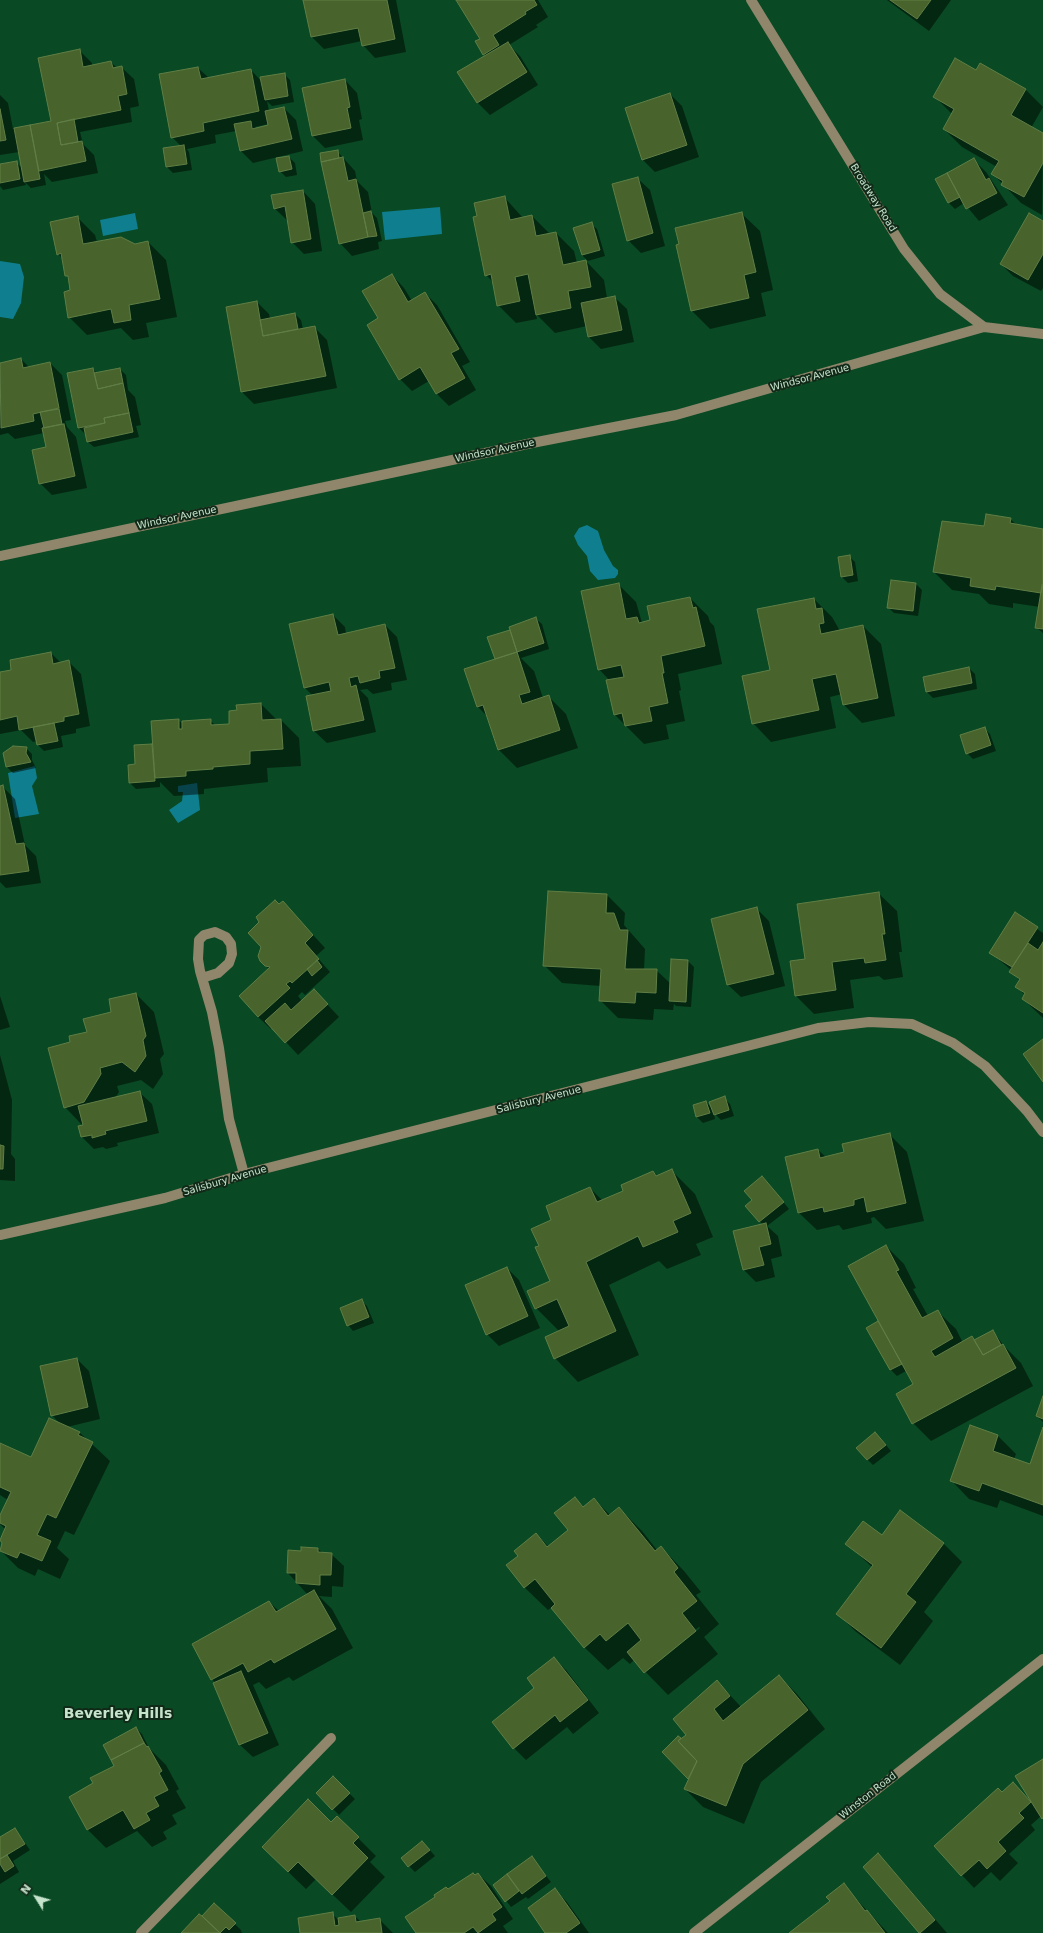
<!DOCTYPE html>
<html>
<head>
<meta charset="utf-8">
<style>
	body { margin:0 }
	#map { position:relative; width:1043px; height:1933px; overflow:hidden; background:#094923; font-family:"DejaVu Sans",sans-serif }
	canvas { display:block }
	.north { position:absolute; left:16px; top:1877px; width:40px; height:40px; -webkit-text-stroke:3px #112918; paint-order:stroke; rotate:307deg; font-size:11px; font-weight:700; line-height:16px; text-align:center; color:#c6e3cc }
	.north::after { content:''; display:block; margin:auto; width:14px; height:18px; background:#c6e3cc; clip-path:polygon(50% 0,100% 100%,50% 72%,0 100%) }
</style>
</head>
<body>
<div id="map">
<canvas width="1043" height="1933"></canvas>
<div class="north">N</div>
</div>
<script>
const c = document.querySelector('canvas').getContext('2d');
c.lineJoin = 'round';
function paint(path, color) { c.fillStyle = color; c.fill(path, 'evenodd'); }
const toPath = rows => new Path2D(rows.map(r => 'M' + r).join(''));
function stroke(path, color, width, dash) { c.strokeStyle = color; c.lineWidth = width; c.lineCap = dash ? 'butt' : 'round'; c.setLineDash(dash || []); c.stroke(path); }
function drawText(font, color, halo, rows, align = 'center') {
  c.font = font + ' "DejaVu Sans",sans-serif'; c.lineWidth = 4; c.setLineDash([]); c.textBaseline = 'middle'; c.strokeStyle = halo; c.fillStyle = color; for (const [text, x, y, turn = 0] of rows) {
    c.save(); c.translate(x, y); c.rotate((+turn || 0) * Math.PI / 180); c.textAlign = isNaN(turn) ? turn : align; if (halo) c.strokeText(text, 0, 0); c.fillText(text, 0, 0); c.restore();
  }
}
paint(toPath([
	[440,207,442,234,385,240,382,212],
	[135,213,138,229,103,236,100,220],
	[0,261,20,264,24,277,21,303,13,319,0,317],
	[587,525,598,531,604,550,613,566,618,570,618,574,615,578,598,580,590,571,587,556,578,545,574,536,579,528],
	[35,766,37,778,32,786,39,814,15,818,8,773],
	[197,783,200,810,178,823,169,810,182,801,183,792,178,792,178,786]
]), '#0f7e8e');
paint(toPath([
	[304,0,396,0,406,52,375,58,363,45,362,41,324,49,312,37],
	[457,0,538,0,548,17,536,25,538,27,509,45,520,56,538,85,490,115,478,103,458,73,486,56,484,54,481,39],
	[887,0,951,0,929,31],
	[79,50,92,63,92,66,111,62,117,68,121,67,134,79,139,106,130,108,132,122,80,132,83,144,94,155,98,173,52,182,44,174,46,185,31,188,25,182,26,185,3,190,0,186,0,165,16,162,23,169,19,152,0,155,0,95,8,103,13,129,52,121],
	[198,68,209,78,251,70,262,82,284,74,290,80,294,102,272,106,267,101,269,111,284,108,296,120,303,151,253,163,241,151,236,131,215,135,216,143,187,149,189,152,192,170,173,173,167,167,181,146,172,137],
	[269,124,269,126,257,129,255,127],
	[976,71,1025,89,1043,107,1031,128,1043,135,1042,215,1021,203,993,174,997,167,962,147,944,129,952,114,935,97],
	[345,80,357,93,362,119,359,120,363,140,325,148,313,136],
	[670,94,682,106,699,157,655,172,643,160,626,109],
	[337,151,355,171,357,181,368,192,372,213,377,218,382,241,378,242,379,249,352,256,340,243],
	[289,157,295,163,297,175,286,177,280,171],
	[974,160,986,172,1008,205,979,221,964,203,955,209,949,203,936,180],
	[637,178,650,190,665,246,641,253,628,240],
	[303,191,315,204,322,251,304,254,292,242,289,220,287,220,274,208],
	[505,198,523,218,532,216,550,234,556,233,574,251,577,263,586,261,604,280,607,298,614,297,627,309,634,342,601,349,589,337,587,326,555,333,536,314,537,319,516,323,498,305,494,283,486,275,478,217],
	[741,213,760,231,773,290,761,293,766,316,710,329,692,311,677,246],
	[77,217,95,235,97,242,135,245,148,242,166,260,177,317,146,323,149,337,133,340,121,328,87,335,69,317,72,291,64,260,58,254],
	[1043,220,1043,288,1041,291,1013,276,1001,264],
	[591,224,597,229,605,256,588,261,582,255],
	[392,275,404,288,412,301,425,293,437,305,470,362,462,366,476,390,449,406,437,394,429,381,412,391,400,379],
	[257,302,269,314,270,319,295,314,301,320,303,329,314,327,327,340,337,388,254,404,242,392,227,308],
	[21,359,29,367,50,363,62,375,71,420,65,421,67,427,76,437,87,488,52,495,40,483,47,447,44,433,15,439,8,433,0,435,0,364],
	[93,369,98,374,120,369,126,375,128,390,135,397,141,425,136,426,139,437,94,447,88,442,87,436,79,428],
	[1010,519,1017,525,1043,530,1043,633,1036,627,1040,607,1013,603,1013,608,989,604,979,594,952,590,934,572,985,527],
	[849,556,855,562,858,581,848,583,842,577],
	[892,581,916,584,922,590,918,616,894,613,888,607],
	[618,584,636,602,642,623,651,621,690,598,708,616,710,622,714,626,722,664,678,674,681,690,679,691,685,721,666,725,669,739,644,744,615,715,608,681,610,681,599,669],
	[814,599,832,617,840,631,863,626,881,644,895,716,862,723,844,705,842,694,830,697,836,728,771,742,753,723,771,671],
	[333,615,345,627,346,634,385,625,397,637,407,680,391,683,392,690,373,694,367,689,360,690,368,698,376,732,327,743,314,731,313,696,305,688],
	[536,619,542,624,549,649,521,658,534,671,543,698,548,696,566,714,578,748,517,768,499,750,488,717,478,707,497,659,495,658,511,630],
	[51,653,61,663,69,662,81,674,90,726,76,729,76,733,61,736,63,747,44,751,38,745,37,741,33,742,21,730,0,734,0,673,12,671],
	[969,668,975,674,977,689,933,698,927,692,924,677],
	[261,704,277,720,281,720,299,738,301,766,267,768,268,782,204,789,204,794,174,796,160,782,160,787,136,789,130,783,136,765,135,746,152,745,154,746,179,720,183,725,210,720,216,726,230,725,238,711],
	[984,728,990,734,996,751,973,759,967,753],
	[26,748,32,754,32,760,36,768,13,773,7,767],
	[0,787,3,787,15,799,25,845,36,856,41,883,6,888,0,882],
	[878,893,897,911,902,952,899,952,903,977,884,980,879,976,850,980,854,1008,814,1014,796,996,806,960],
	[607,895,625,913,624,925,645,949,644,970,656,970,671,984,688,961,694,967,691,1007,676,1006,674,1004,673,1010,654,1009,653,1020,618,1018,600,1000,601,986,562,983,544,965],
	[757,909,769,921,785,986,741,997,728,985,713,920],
	[1015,914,1043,933,1043,1018,1023,999,1025,995,1016,986,1020,981,1011,970,990,952],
	[295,915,325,948,316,956,330,972,305,995,302,992,298,996,302,1001,326,1003,339,1017,298,1055,272,1027,271,1029,258,1017,269,969,264,964],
	[136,994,154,1012,164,1054,160,1059,163,1074,153,1089,141,1080,117,1086,119,1092,115,1098,139,1092,152,1104,159,1133,117,1143,118,1146,106,1149,103,1147,94,1149,82,1137,83,1126,65,1107,71,1042,88,1033],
	[0,996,10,1027,0,1030],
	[0,1055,12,1100,11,1154,15,1159,15,1181,0,1180],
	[724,1098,730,1104,734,1116,721,1120,714,1113,715,1119,703,1123,697,1117,694,1106,706,1102,713,1109],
	[889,1134,907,1152,924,1221,886,1229,874,1217,871,1218,872,1223,843,1230,839,1225,817,1230,798,1212,818,1150,826,1157,845,1153],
	[671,1170,695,1194,713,1237,696,1244,701,1255,667,1269,659,1261,609,1285,639,1355,578,1382,555,1358,559,1331,536,1308,551,1282,540,1246,553,1220,590,1188,603,1201,625,1192,653,1172,658,1176],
	[768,1183,789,1209,767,1226,778,1236,782,1256,771,1259,775,1277,756,1282,744,1270,763,1225,747,1206],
	[886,1246,904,1264,916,1288,913,1289,928,1316,937,1311,956,1329,963,1343,972,1338,975,1341,993,1331,1004,1346,1021,1363,1033,1386,931,1441,913,1423,914,1385,906,1371,897,1376,891,1370,868,1328,878,1323,881,1325],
	[507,1268,519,1280,540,1328,499,1346,487,1334],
	[361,1300,367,1306,374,1323,353,1331,348,1325],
	[77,1359,89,1371,100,1419,67,1427,79,1432,110,1461,74,1535,65,1531,57,1548,69,1559,60,1579,38,1569,35,1576,18,1568,0,1550,3,1544,1,1541,6,1530,0,1524,0,1518,8,1500,0,1495,0,1444,31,1458,60,1424,52,1415],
	[1043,1399,1043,1422,1037,1416],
	[1043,1430,1043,1516,1000,1500,997,1508,969,1499,951,1480,998,1436,1016,1454,1014,1459,1030,1465],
	[881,1439,891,1451,873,1465,867,1459],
	[575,1498,584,1507,594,1499,610,1515,619,1508,642,1531,657,1550,661,1547,684,1571,701,1592,696,1595,719,1624,704,1637,718,1654,668,1695,634,1660,630,1664,623,1658,608,1670,584,1647,552,1607,548,1610,524,1587,519,1556,536,1534,549,1547,569,1530],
	[699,1627,700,1628,661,1660,660,1659],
	[901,1512,944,1544,962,1562,924,1612,933,1621,900,1665,855,1631,837,1613,872,1567,847,1544,882,1537],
	[318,1549,323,1553,331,1554,344,1566,343,1587,332,1586,332,1597,319,1596,332,1609,353,1648,293,1681,289,1677,266,1689,259,1682,253,1685,279,1745,253,1757,240,1745,214,1683,215,1683,212,1679,269,1602,279,1611,308,1595,288,1573,302,1552],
	[554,1658,566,1670,599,1713,573,1734,567,1727,526,1760,514,1748,536,1688],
	[779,1676,797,1694,825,1729,761,1782,744,1824,703,1807,685,1789,690,1779,664,1752,678,1737,681,1740,687,1735,717,1681,741,1707],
	[136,1728,142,1734,149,1748,166,1765,179,1789,176,1791,186,1808,172,1815,177,1824,163,1832,167,1839,152,1847,137,1831,106,1848,88,1830,70,1797,94,1784,115,1766],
	[1043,1761,1043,1819,1041,1816,1031,1825,1035,1830,1009,1854,1018,1863,1000,1881,991,1872,974,1888,935,1846,1002,1793,1025,1796,1033,1803],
	[333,1778,355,1799,339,1815,317,1793],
	[331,1824,358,1838,376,1856,370,1862,385,1877,351,1912,316,1879,306,1889,281,1865],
	[15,1829,30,1850,13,1861,19,1872,0,1884,0,1837],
	[428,1848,435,1856,415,1872,402,1859],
	[878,1855,890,1867,947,1933,920,1933],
	[532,1858,551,1882,528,1899,526,1897,511,1907,494,1885],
	[478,1874,491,1886,513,1919,503,1926,508,1933,417,1933,448,1890],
	[843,1885,888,1933,791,1933,832,1901],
	[555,1890,567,1902,589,1933,546,1933],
	[215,1905,241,1930,242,1933,182,1933,202,1918],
	[332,1914,340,1921,355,1916,361,1922,379,1919,393,1933,301,1933]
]), '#0007');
const building = toPath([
	[303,0,387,0,395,39,362,46,358,28,311,37,303,0],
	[456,0,534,0,537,5,525,12,526,14,493,35,499,45,483,55,475,41,480,39,456,0],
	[890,0,931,0,917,19,890,0],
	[508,42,527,72,477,103,457,72,508,42],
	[80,49,83,67,111,61,113,68,122,66,127,94,118,96,121,110,57,123,61,145,82,141,86,161,39,171,30,125,51,121,38,58,80,49],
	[955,58,976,70,980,63,1026,89,1011,115,1043,133,1043,163,1024,197,1001,185,1003,181,991,174,999,161,943,129,954,109,933,97,955,58],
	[198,67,201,79,251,69,259,111,203,123,204,131,171,138,159,74,198,67],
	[285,73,288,96,265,100,260,77,285,73],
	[345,79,350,107,347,108,351,128,312,136,302,88,345,79],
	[670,93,687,145,642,160,625,108,670,93],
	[284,107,292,139,240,151,234,124,251,121,252,129,268,125,265,111,284,107],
	[0,109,6,140,0,141,0,109],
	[74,119,78,142,61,145,57,123,74,119],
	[30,125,40,179,24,182,14,128,30,125],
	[184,145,187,164,166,167,163,148,184,145],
	[338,150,339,158,321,162,320,153,338,150],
	[289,156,292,169,279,172,276,158,289,156],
	[343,157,348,181,356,179,368,237,339,244,321,162,343,157],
	[974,158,986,180,989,178,997,193,966,209,947,173,974,158],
	[17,161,20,179,0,183,0,164,17,161],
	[947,173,960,197,948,203,935,179,947,173],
	[638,177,653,233,627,241,612,184,638,177],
	[303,190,311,239,291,243,285,206,274,209,271,195,303,190],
	[505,196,510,220,532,215,536,236,556,232,563,265,586,260,591,287,568,291,571,308,536,315,528,274,515,277,520,301,497,306,491,274,485,276,473,217,477,216,474,203,505,196],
	[371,211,377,236,368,237,363,213,371,211],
	[742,212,756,272,744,275,749,298,691,311,676,245,679,244,675,228,742,212],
	[1029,213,1043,221,1043,254,1028,280,1000,264,1029,213],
	[78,216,83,244,121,237,135,244,148,241,160,299,129,305,131,320,114,323,111,309,68,318,64,292,70,290,68,276,65,276,61,253,57,255,50,222,78,216],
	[592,222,600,250,582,255,573,228,592,222],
	[392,274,408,302,425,292,459,349,451,353,465,378,436,394,420,367,399,380,367,325,378,318,362,291,392,274],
	[615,296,622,330,588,337,581,303,615,296],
	[257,301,263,336,315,326,326,376,241,392,226,307,257,301],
	[295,313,298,329,263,336,260,320,295,313],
	[21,358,23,368,50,362,59,408,33,414,34,421,1,428,0,363,21,358],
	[93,368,98,389,123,383,129,413,104,418,105,423,78,428,67,373,93,368],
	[120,368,123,383,98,389,94,373,120,368],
	[59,409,62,424,44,428,40,412,59,409],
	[129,413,133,432,87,442,84,428,105,423,104,418,129,413],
	[64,424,75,476,39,484,32,450,46,447,42,428,64,424],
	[986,514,1011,518,1010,523,1043,529,1043,585,1041,593,996,586,995,590,970,586,971,578,933,572,942,521,984,526,986,514],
	[850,555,853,575,841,577,838,557,850,555],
	[891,580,916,583,913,611,887,608,891,580],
	[619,583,626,619,637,617,639,623,650,620,647,606,690,597,693,608,696,607,705,646,661,656,664,673,662,673,668,703,649,707,652,721,625,726,622,713,614,715,606,680,624,677,621,665,598,670,581,591,619,583],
	[1042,585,1043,585,1043,629,1035,628,1042,585],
	[814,598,816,609,822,608,824,623,819,624,821,634,863,625,878,698,843,705,836,674,812,679,819,710,752,724,742,676,770,670,757,609,814,598],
	[333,614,338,635,385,624,395,668,379,671,380,678,360,683,358,676,349,678,351,687,356,685,364,720,313,731,306,696,331,691,329,682,304,688,289,624,333,614],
	[536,617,544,643,517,652,509,627,536,617],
	[510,630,517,652,495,659,487,637,510,630],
	[51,652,53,664,69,660,79,714,64,717,64,721,19,730,17,716,0,720,0,672,11,670,10,660,51,652],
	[517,652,530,692,519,695,522,704,549,695,560,730,498,750,483,705,477,707,464,669,517,652],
	[969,667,972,683,926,692,923,677,969,667],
	[261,703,262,720,281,719,283,749,250,751,250,764,213,767,213,769,186,771,186,776,155,778,151,721,179,719,179,729,182,729,182,721,211,719,211,725,229,724,229,711,237,710,236,705,261,703],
	[54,723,58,741,37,745,33,727,54,723],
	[985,727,991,745,966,754,960,735,985,727],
	[152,744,155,781,129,783,128,765,135,764,134,745,152,744],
	[13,746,27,747,26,753,31,762,6,767,3,753,13,746],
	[3,785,16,844,24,843,29,871,0,875,0,786,3,785],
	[548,891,607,894,606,913,614,913,620,930,628,930,625,969,657,969,656,993,636,992,635,1003,599,1001,601,969,543,966,548,891],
	[879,892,885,934,882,934,886,960,865,963,864,958,832,962,836,990,795,996,790,961,805,959,797,904,879,892],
	[275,900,279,904,283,901,313,935,305,943,319,959,292,983,290,981,286,984,290,988,258,1017,239,996,270,967,265,966,260,961,258,956,261,947,248,933,259,922,256,917,275,900],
	[757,907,774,974,727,985,711,919,757,907],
	[1015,912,1038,927,1012,967,989,953,1015,912],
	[1043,942,1043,1013,1022,999,1025,993,1015,987,1020,979,1009,972,1028,943,1038,950,1043,942],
	[671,959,688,960,686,1002,669,1001,671,959],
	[317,960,322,967,312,976,307,969,317,960],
	[314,989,328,1004,285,1043,265,1021,285,1003,291,1010,314,989],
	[136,993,146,1036,143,1040,146,1056,135,1072,122,1062,100,1068,101,1074,84,1102,64,1108,48,1048,70,1042,69,1036,87,1032,83,1019,111,1012,109,999,136,993],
	[1043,1039,1043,1082,1023,1054,1043,1039],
	[140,1091,147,1121,105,1131,106,1134,92,1138,92,1135,81,1137,78,1126,83,1125,78,1106,140,1091],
	[725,1096,729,1110,714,1115,709,1102,725,1096],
	[706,1101,710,1113,696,1117,693,1105,706,1101],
	[890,1133,906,1203,867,1212,864,1197,854,1200,854,1205,824,1212,823,1207,798,1213,785,1157,818,1149,820,1158,844,1152,842,1144,890,1133],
	[0,1145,4,1146,3,1169,0,1169,0,1145],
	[672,1169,691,1213,673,1221,678,1232,643,1247,638,1236,586,1262,616,1331,554,1359,545,1337,569,1326,557,1299,535,1309,527,1291,550,1281,535,1247,539,1246,531,1229,551,1220,546,1206,590,1187,597,1202,623,1191,621,1185,653,1171,656,1176,672,1169],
	[762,1176,784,1202,759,1222,745,1206,752,1200,744,1191,762,1176],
	[766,1223,771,1244,759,1247,764,1265,743,1270,733,1231,766,1223],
	[886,1245,899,1270,896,1271,922,1318,938,1310,953,1338,931,1351,935,1357,972,1336,983,1355,1003,1344,1016,1368,912,1424,896,1394,913,1384,848,1266,886,1245],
	[507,1267,528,1316,486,1335,465,1285,507,1267],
	[362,1299,369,1317,347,1326,340,1308,362,1299],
	[878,1321,902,1364,890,1370,866,1328,878,1321],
	[993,1330,1001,1345,983,1355,974,1340,993,1330],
	[77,1358,88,1407,51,1416,40,1366,77,1358],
	[1043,1396,1043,1419,1036,1416,1043,1396],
	[49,1418,80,1432,78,1435,93,1442,56,1518,47,1514,37,1535,51,1541,42,1561,20,1552,17,1558,0,1551,2,1543,0,1540,6,1526,0,1523,0,1515,11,1492,0,1487,0,1443,31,1457,49,1418],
	[970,1425,998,1435,993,1451,1030,1464,1043,1427,1043,1505,982,1483,979,1491,950,1481,970,1425],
	[875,1432,886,1445,867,1460,856,1448,875,1432],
	[575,1497,583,1507,594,1498,608,1516,619,1507,655,1551,661,1546,678,1568,674,1572,697,1601,682,1613,696,1631,644,1673,627,1652,641,1640,628,1623,606,1641,600,1634,584,1648,551,1608,555,1604,535,1579,524,1588,506,1565,518,1556,514,1551,536,1533,547,1547,568,1530,554,1513,575,1497],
	[900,1510,944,1543,906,1594,916,1602,881,1648,836,1614,873,1565,845,1544,863,1521,882,1535,900,1510],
	[301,1547,318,1548,318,1552,332,1553,331,1575,320,1575,320,1585,296,1583,296,1573,287,1573,288,1550,301,1551,301,1547],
	[314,1590,336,1629,274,1663,271,1659,248,1672,243,1663,211,1680,192,1644,269,1601,276,1612,314,1590],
	[554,1657,588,1700,560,1722,555,1715,513,1749,492,1722,534,1688,527,1678,554,1657],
	[241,1671,268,1733,239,1745,213,1683,241,1671],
	[779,1675,808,1710,743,1764,726,1806,684,1789,697,1761,678,1741,686,1735,673,1719,717,1680,730,1696,714,1709,723,1721,779,1675],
	[136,1727,144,1743,111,1760,103,1745,136,1727],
	[678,1736,681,1738,678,1741,697,1761,688,1779,662,1752,678,1736],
	[144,1743,147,1747,148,1746,162,1771,159,1773,168,1790,154,1797,159,1806,146,1813,150,1820,134,1829,123,1810,87,1830,69,1797,93,1783,90,1778,114,1766,111,1760,144,1743],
	[1043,1759,1043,1818,1042,1819,1015,1776,1043,1759],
	[333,1776,350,1793,332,1810,316,1793,333,1776],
	[1013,1782,1031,1802,1019,1813,1024,1818,998,1842,1006,1851,987,1869,979,1860,961,1876,934,1846,998,1788,1002,1792,1013,1782],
	[308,1799,331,1822,337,1816,359,1837,353,1843,368,1858,332,1895,298,1862,288,1872,262,1847,308,1799],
	[15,1828,25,1844,0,1859,0,1837,15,1828],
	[422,1841,430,1850,408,1867,401,1858,422,1841],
	[878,1853,935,1920,920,1933,919,1933,863,1867,878,1853],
	[7,1855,14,1866,5,1872,0,1864,0,1859,7,1855],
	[532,1856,546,1876,522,1894,507,1874,532,1856],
	[473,1873,475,1875,478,1873,502,1907,492,1914,496,1920,478,1933,473,1927,464,1933,416,1933,405,1917,435,1897,434,1895,446,1887,448,1889,473,1873],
	[507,1874,519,1891,505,1902,493,1885,507,1874],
	[844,1883,865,1911,867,1910,885,1933,789,1933,830,1901,826,1897,844,1883],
	[555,1888,580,1923,566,1933,545,1933,528,1908,555,1888],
	[214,1903,236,1923,229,1930,226,1927,220,1933,202,1916,214,1903],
	[333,1912,335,1926,339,1925,338,1918,355,1915,356,1922,380,1918,382,1933,300,1933,298,1918,333,1912],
	[199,1914,202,1916,220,1933,181,1933,199,1914]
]);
paint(building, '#48642c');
stroke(building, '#607e45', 1);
stroke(toPath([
	[751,0,904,249,940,294,984,327,1043,334],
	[0,556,532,443,676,415,984,327],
	[202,978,218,973,229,963,232,954,231,944,226,937,215,932,204,935,199,940,198,959,200,971,212,1012,219,1048,229,1119,244,1174],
	[0,1235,165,1198,244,1174,818,1028,869,1022,912,1024,953,1043,985,1066,1027,1111,1043,1132],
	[141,1933,331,1738],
	[694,1933,1043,1659]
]), '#8f866b', 10);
drawText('10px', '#c6e3cc', '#112918', [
	["Broadway Road",873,198,58],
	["Windsor Avenue",810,378,-15],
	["Windsor Avenue",495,451,-12],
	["Windsor Avenue",177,518,-12],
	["Salisbury Avenue",539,1100,-14],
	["Salisbury Avenue",225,1181,-16],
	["Winston Road",868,1796,-38]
]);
drawText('bold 14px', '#c6e3cc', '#112918', [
	["Beverley Hills",118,1714]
]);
</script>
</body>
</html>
